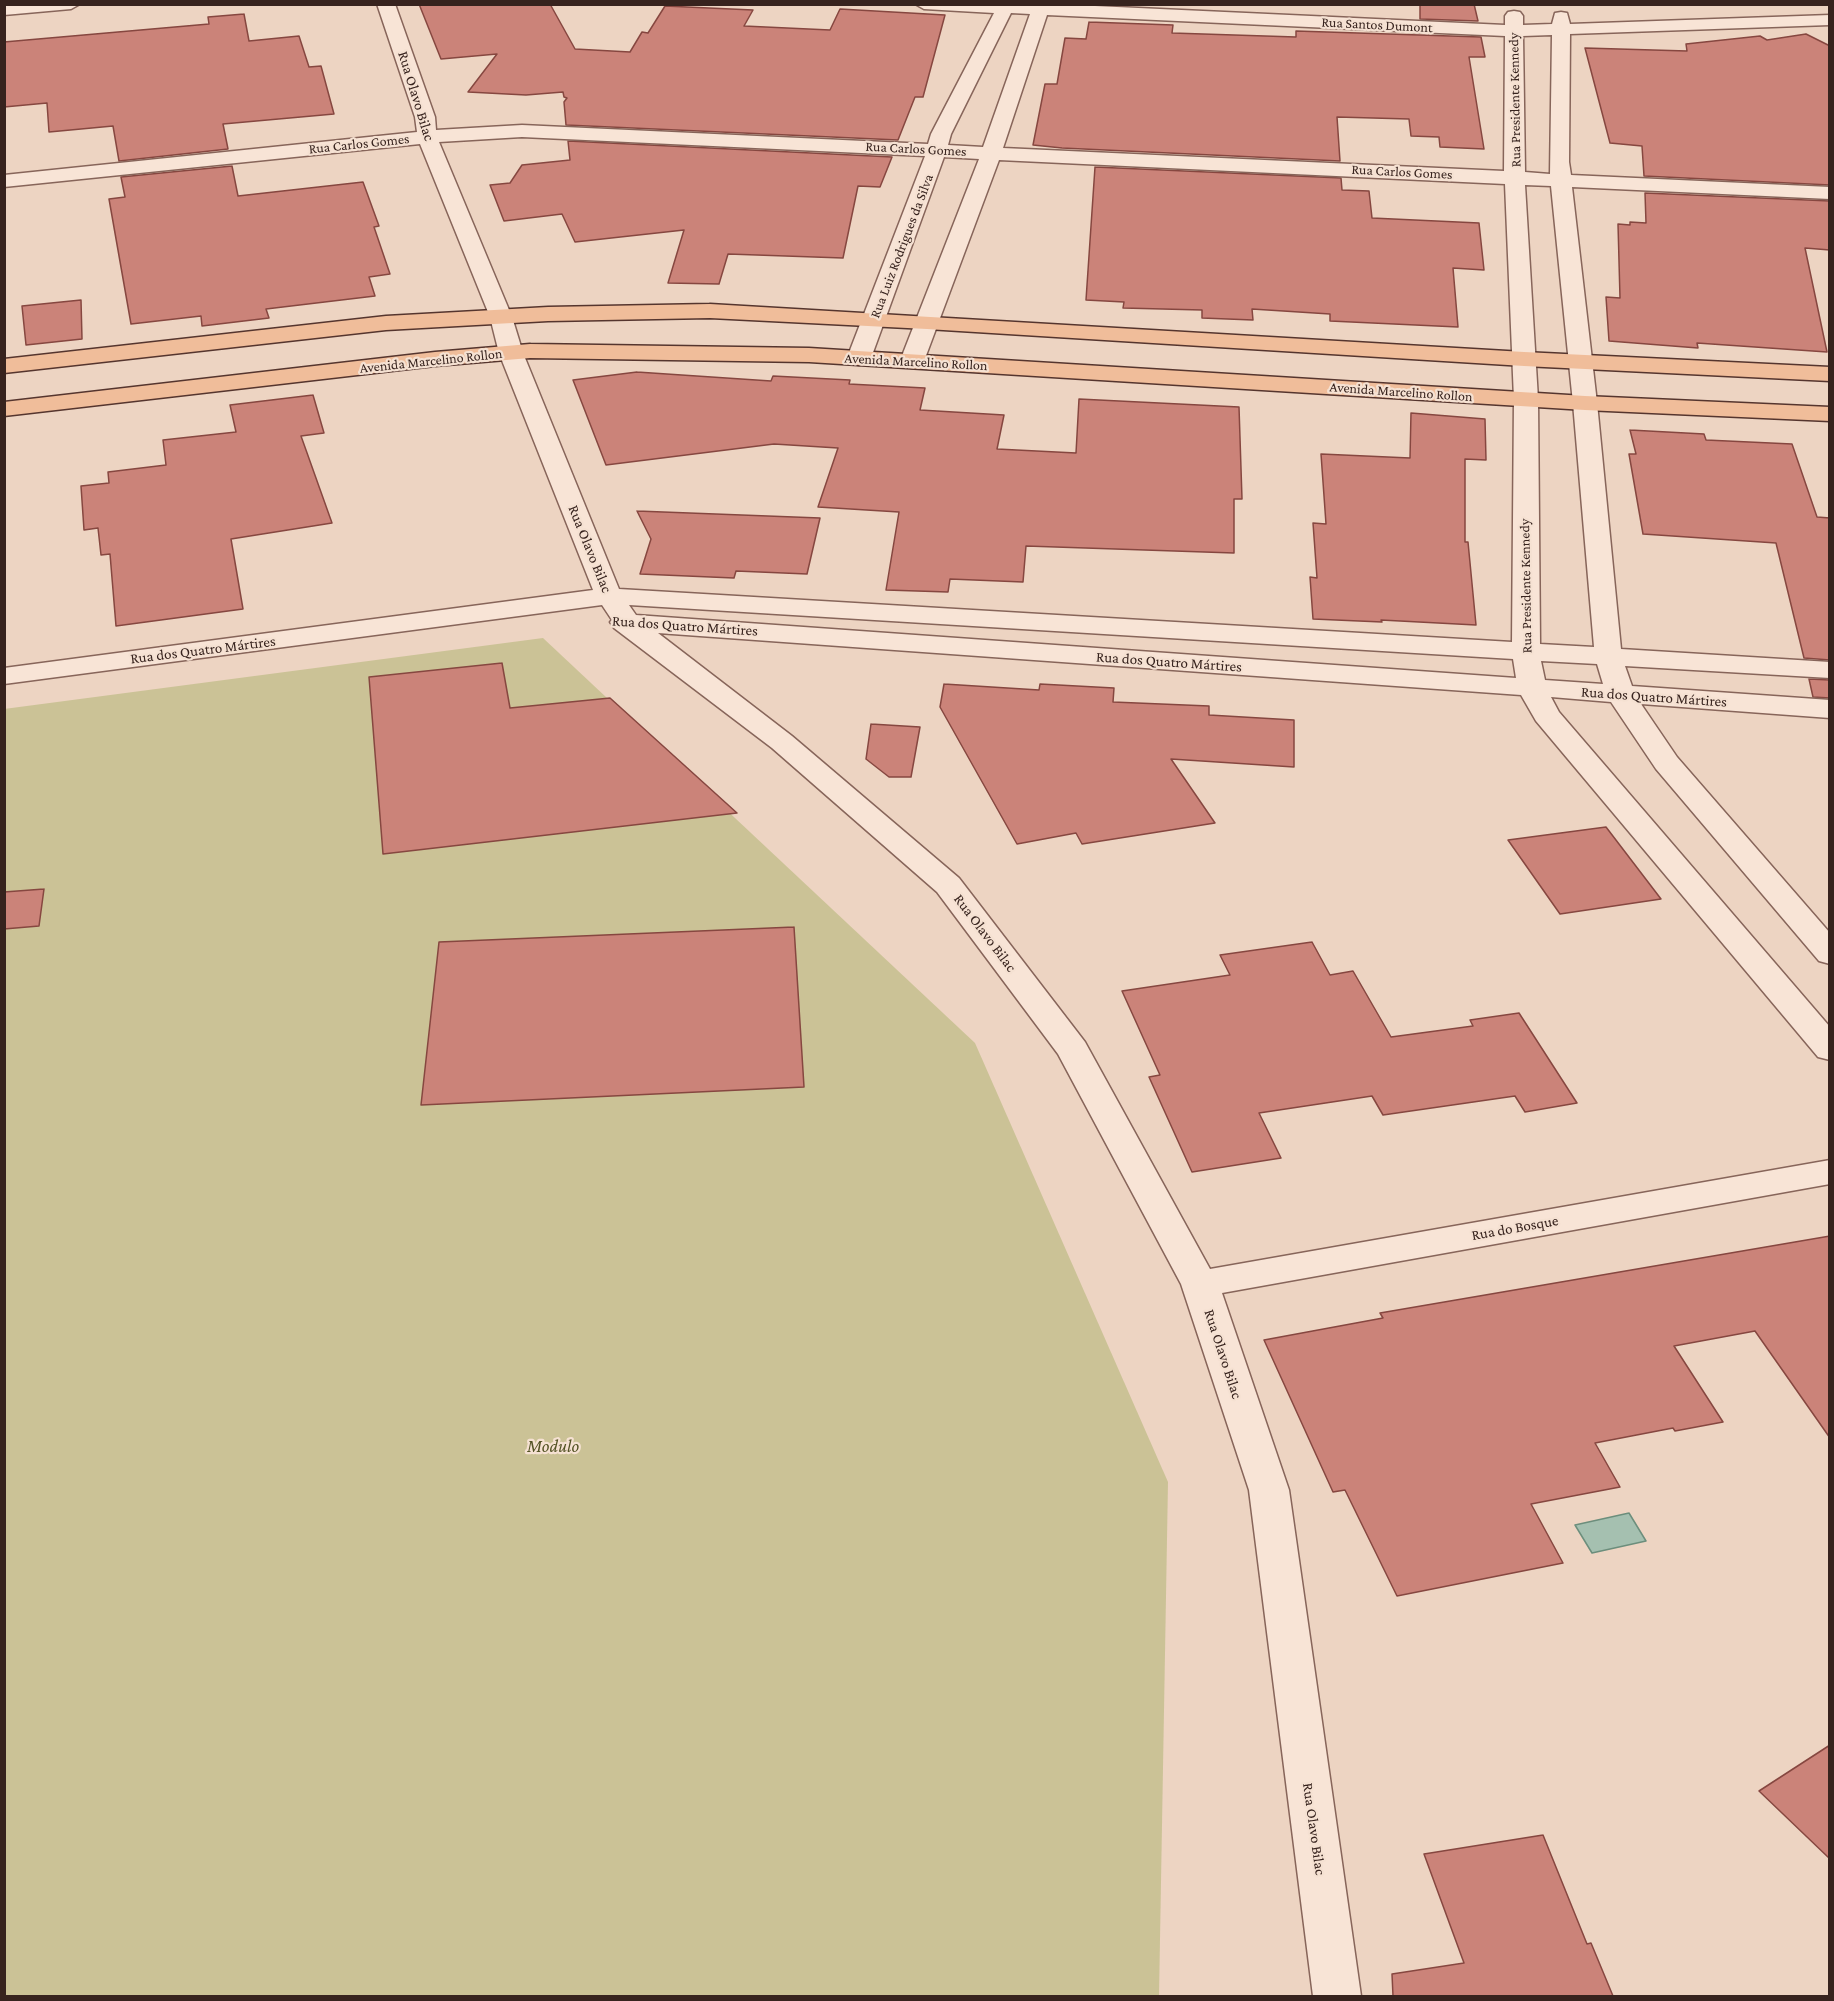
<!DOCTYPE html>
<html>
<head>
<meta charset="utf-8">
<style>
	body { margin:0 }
	#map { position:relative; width:1834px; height:2001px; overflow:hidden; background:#edd4c2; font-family:"Crimson Pro",serif }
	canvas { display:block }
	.frame { position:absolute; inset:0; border:6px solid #37231e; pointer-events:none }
</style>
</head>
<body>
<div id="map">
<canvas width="1834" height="2001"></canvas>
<div class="frame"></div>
</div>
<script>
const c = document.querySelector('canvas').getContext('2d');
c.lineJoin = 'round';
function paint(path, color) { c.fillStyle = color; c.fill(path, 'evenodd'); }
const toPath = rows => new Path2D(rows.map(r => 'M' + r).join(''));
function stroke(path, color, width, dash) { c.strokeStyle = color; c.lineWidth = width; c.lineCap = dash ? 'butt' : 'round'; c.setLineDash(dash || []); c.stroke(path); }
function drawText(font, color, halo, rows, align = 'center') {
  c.font = font + ' "Crimson Pro",serif'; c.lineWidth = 4.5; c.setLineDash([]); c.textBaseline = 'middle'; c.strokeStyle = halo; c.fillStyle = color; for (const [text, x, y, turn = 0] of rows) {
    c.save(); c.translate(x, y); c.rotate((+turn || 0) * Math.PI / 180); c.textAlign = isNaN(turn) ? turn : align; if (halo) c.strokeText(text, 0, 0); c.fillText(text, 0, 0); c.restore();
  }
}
paint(toPath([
	[543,638,975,1043,1168,1482,1159,1996,5,1996,4,709]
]), '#cbc296');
const water = toPath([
	[1629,1513,1646,1541,1592,1553,1575,1525,1629,1513]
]);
paint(water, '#a5c0b0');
stroke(water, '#6c8e7c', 1.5);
const building = toPath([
	[419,4,550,4,575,49,630,52,642,32,648,33,665,6,753,10,744,26,830,30,840,9,945,15,923,97,915,97,898,140,566,125,564,102,567,98,564,97,563,92,526,95,468,92,497,54,441,59,419,4],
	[1420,4,1474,4,1478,21,1420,19,1420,4],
	[244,14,249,41,299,36,309,67,321,66,334,114,223,124,228,149,119,161,113,126,49,132,47,103,4,107,4,42,209,24,208,17,244,14],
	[1089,22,1173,25,1172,33,1296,37,1296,31,1481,37,1485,57,1469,57,1484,149,1440,147,1439,137,1411,136,1409,119,1337,117,1340,161,1062,148,1033,145,1045,84,1057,84,1065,38,1086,39,1089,22],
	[1806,34,1830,46,1830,185,1644,176,1642,146,1610,143,1585,48,1687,51,1686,44,1760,36,1767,40,1806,34],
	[568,141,892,157,880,187,858,186,843,258,728,254,719,284,668,283,684,230,575,242,562,214,504,221,490,185,510,183,522,165,570,160,568,141],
	[232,166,238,196,363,182,379,226,374,227,390,274,369,277,375,296,266,309,269,318,202,326,201,316,131,324,109,199,125,197,121,177,232,166],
	[1095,167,1341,178,1342,190,1369,191,1372,218,1479,223,1484,270,1453,268,1458,327,1330,321,1330,314,1252,309,1253,320,1202,318,1202,310,1123,308,1124,302,1086,300,1095,167],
	[1645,193,1830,201,1830,250,1805,248,1827,352,1697,343,1698,348,1609,341,1606,297,1620,298,1618,224,1630,225,1630,222,1646,223,1645,193],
	[81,300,82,339,26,345,22,306,81,300],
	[637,372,771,381,773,376,850,380,849,384,925,388,920,410,1004,415,997,449,1076,453,1079,399,1239,407,1242,499,1234,499,1234,553,1026,546,1023,582,950,579,948,592,886,590,899,512,818,507,838,448,774,444,606,465,573,380,637,372],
	[313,395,324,433,301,436,332,523,231,539,243,609,116,626,110,554,101,555,98,528,84,530,81,486,109,483,108,472,166,465,163,440,236,432,230,405,313,395],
	[1411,413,1485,419,1486,460,1465,459,1465,542,1468,542,1476,625,1381,620,1382,622,1313,619,1310,577,1317,578,1313,523,1326,524,1321,454,1410,458,1411,413],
	[1630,430,1704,434,1706,440,1792,444,1817,517,1830,518,1830,660,1804,658,1776,543,1643,534,1629,454,1636,454,1630,430],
	[637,511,820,518,807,574,736,571,734,578,640,574,651,539,637,511],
	[502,663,510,708,610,698,737,813,383,854,369,677,502,663],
	[1809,679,1830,680,1830,698,1813,697,1809,679],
	[944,684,1039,690,1040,684,1114,688,1113,702,1209,706,1209,715,1294,720,1294,767,1171,759,1215,823,1082,844,1076,833,1017,844,940,707,944,684],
	[871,724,920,727,911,777,889,777,866,759,871,724],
	[1606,827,1661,899,1560,914,1508,840,1606,827],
	[44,889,39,926,4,929,4,892,44,889],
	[794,927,804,1087,421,1105,439,942,794,927],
	[1312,942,1330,975,1353,971,1391,1037,1473,1026,1470,1020,1519,1013,1577,1103,1525,1112,1515,1096,1383,1115,1372,1096,1259,1113,1281,1158,1192,1172,1149,1077,1160,1075,1122,991,1230,975,1220,955,1312,942],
	[1830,1236,1830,1438,1755,1331,1674,1346,1723,1422,1675,1431,1673,1428,1595,1443,1620,1487,1531,1504,1563,1563,1397,1596,1345,1490,1333,1492,1264,1340,1383,1318,1380,1313,1830,1236],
	[1830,1745,1830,1859,1759,1791,1830,1745],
	[1543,1835,1587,1944,1591,1943,1613,1996,1393,1996,1392,1974,1464,1963,1424,1854,1543,1835]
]);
paint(building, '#cb8379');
stroke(building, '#864740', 1.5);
const minor = toPath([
	[80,4,71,9,4,15,4,5,80,4],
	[377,4,395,4,435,117,436,130,522,125,928,144,931,134,994,13,924,9,915,4,1052,4,1505,25,1505,16,1508,12,1514,11,1520,12,1523,16,1523,25,1552,24,1555,13,1561,12,1567,13,1570,24,1830,15,1830,25,1570,34,1569,162,1571,175,1830,187,1830,199,1572,187,1597,403,1621,649,1830,662,1830,678,1625,666,1632,686,1830,700,1830,718,1641,704,1677,757,1830,933,1830,964,1819,961,1656,769,1611,702,1551,697,1559,712,1830,1027,1830,1060,1818,1057,1536,721,1521,695,658,633,792,736,959,878,1085,1042,1210,1269,1830,1160,1830,1184,1222,1293,1289,1490,1361,1996,1313,1996,1249,1490,1181,1284,1058,1054,937,892,772,748,614,628,610,622,612,620,602,605,4,684,4,668,593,590,499,353,490,317,420,144,4,187,4,175,417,132,415,117,377,4],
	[1011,13,1030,14,983,147,948,145,951,134,1011,13],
	[1047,15,1505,36,1504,171,1003,148,1047,15],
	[1552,35,1550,174,1525,172,1523,36,1552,35],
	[522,137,925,156,847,358,851,363,859,365,867,363,871,358,944,157,979,159,900,361,904,366,912,368,920,366,924,361,999,160,1505,184,1514,399,1512,642,619,589,523,353,512,317,439,142,522,137],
	[1525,185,1551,186,1573,403,1594,647,1540,644,1538,399,1525,185],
	[629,605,1513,659,1516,678,636,615,629,605],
	[1541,661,1597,664,1603,684,1545,680,1541,661]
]);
const major = toPath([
	[710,304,1524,352,1830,367,1830,381,1524,366,927,329,710,318,548,321,386,330,4,373,4,359,386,316,548,307,710,304],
	[530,344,809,348,1585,396,1830,407,1830,421,1585,410,809,362,530,358,435,366,4,416,4,402,435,352,530,344]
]);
stroke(minor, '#87655a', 3);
stroke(major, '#55352e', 3);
paint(minor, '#f8e4d6');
paint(major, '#f0bd9a');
drawText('14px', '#37231e', '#f5e1d2', [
	["Rua Santos Dumont",1377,25,3],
	["Rua Presidente Kennedy",1515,100,-91],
	["Rua Carlos Gomes",359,144,-6],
	["Rua Carlos Gomes",916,149,3],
	["Rua Carlos Gomes",1402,172,3],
	["Rua Luiz Rodrigues da Silva",902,246,-69],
	["Avenida Marcelino Rollon",431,361,-6],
	["Avenida Marcelino Rollon",916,362,3],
	["Avenida Marcelino Rollon",1401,392,4],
	["Rua Presidente Kennedy",1526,586,-91]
]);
drawText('15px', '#37231e', '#f5e1d2', [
	["Rua Olavo Bilac",416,96,73],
	["Rua Olavo Bilac",590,549,68],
	["Rua dos Quatro Mártires",685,626,4],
	["Rua dos Quatro Mártires",203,650,-7],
	["Rua dos Quatro Mártires",1169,662,4],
	["Rua dos Quatro Mártires",1654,697,4],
	["Rua Olavo Bilac",985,933,53],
	["Rua do Bosque",1515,1228,-10],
	["Rua Olavo Bilac",1223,1354,72],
	["Rua Olavo Bilac",1314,1829,82]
]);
drawText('italic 18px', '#535224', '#f5e1d2', [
	["Modulo",553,1446]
]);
</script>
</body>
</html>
